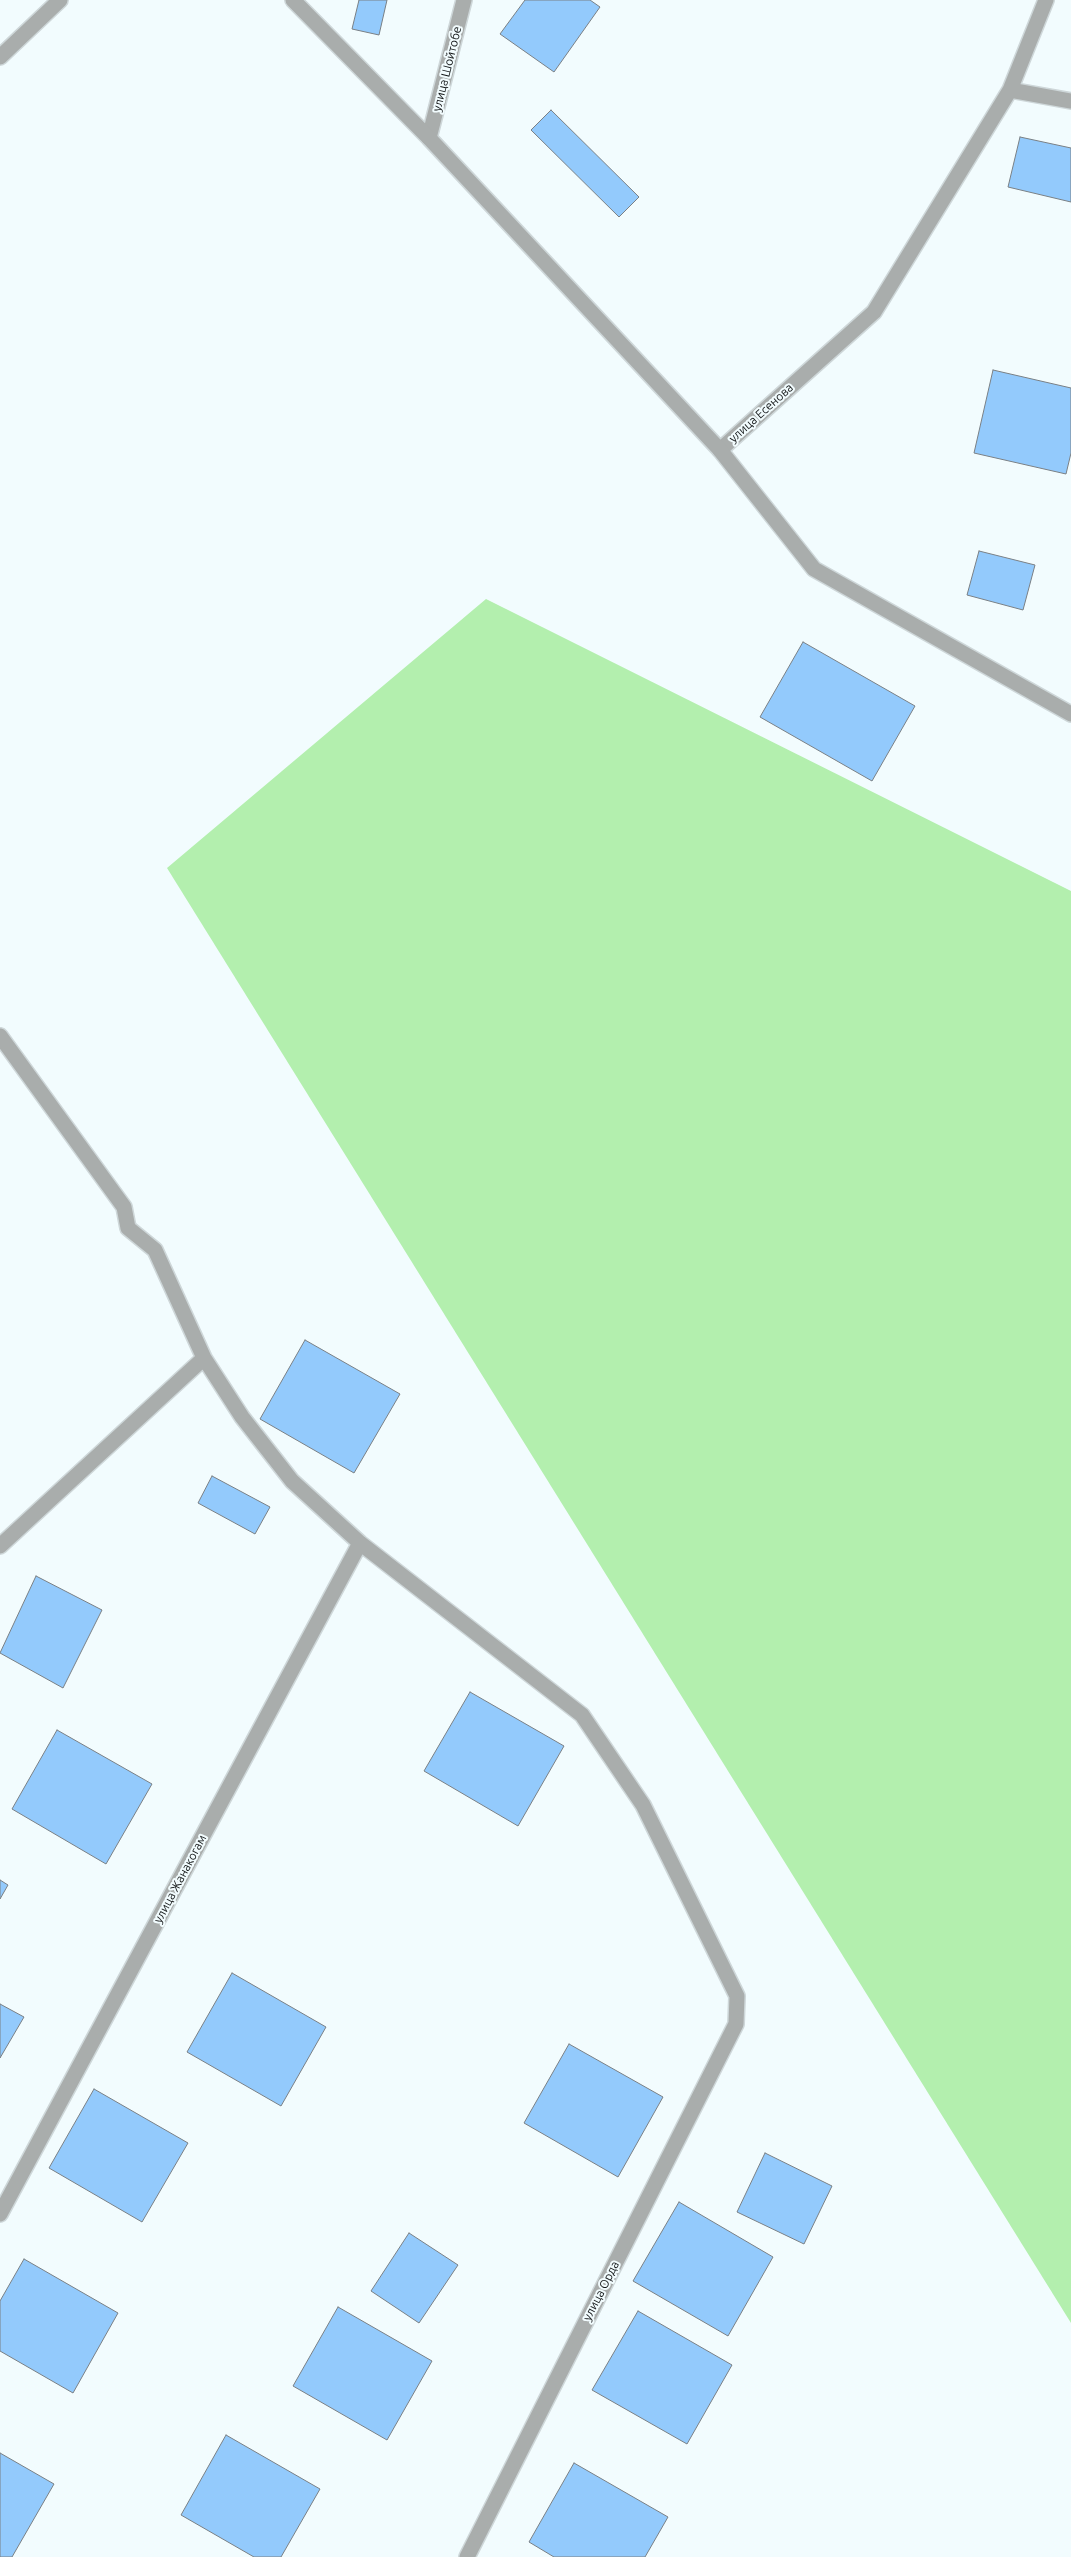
<!DOCTYPE html>
<html>
<head>
<meta charset="utf-8">
<style>
	body { margin:0 }
	canvas { display:block; background:#f2fcfe }
</style>
</head>
<body>
<canvas width="1071" height="2557"></canvas>
<script>
const c = document.querySelector('canvas').getContext('2d');
c.lineJoin = 'round';
function paint(path, color) { c.fillStyle = color; c.fill(path, 'evenodd'); }
const toPath = rows => new Path2D(rows.map(r => 'M' + r).join(''));
function stroke(path, color, width, dash) { c.strokeStyle = color; c.lineWidth = width; c.lineCap = dash ? 'butt' : 'round'; c.setLineDash(dash || []); c.stroke(path); }
function drawText(font, color, halo, rows, align = 'center') {
  c.font = font + ' Ubuntu,sans-serif'; c.lineWidth = 4; c.setLineDash([]); c.textBaseline = 'middle'; c.strokeStyle = halo; c.fillStyle = color; for (const [text, x, y, turn = 0] of rows) {
    c.save(); c.translate(x, y); c.rotate((+turn || 0) * Math.PI / 180); c.textAlign = isNaN(turn) ? turn : align; if (halo) c.strokeText(text, 0, 0); c.fillText(text, 0, 0); c.restore();
  }
}
paint(toPath([
	[486,599,1071,891,1071,2323,167,868]
]), '#b3efae');
const building = toPath([
	[359,0,387,0,379,35,352,29,359,0],
	[525,0,590,0,600,7,554,72,500,34,525,0],
	[551,110,639,197,619,217,531,130,551,110],
	[1020,137,1071,148,1071,202,1008,187,1020,137],
	[993,370,1071,388,1071,453,1066,474,974,453,993,370],
	[979,551,1035,565,1023,610,967,595,979,551],
	[803,642,915,706,872,781,760,717,803,642],
	[305,1340,400,1394,354,1473,260,1419,305,1340],
	[212,1476,270,1507,255,1534,198,1503,212,1476],
	[36,1576,102,1610,63,1688,0,1653,36,1576],
	[470,1692,564,1746,518,1826,424,1771,470,1692],
	[57,1730,152,1784,106,1864,12,1809,57,1730],
	[0,1880,8,1885,0,1899,0,1880],
	[232,1973,326,2027,281,2106,187,2052,232,1973],
	[0,2004,24,2017,0,2058,0,2004],
	[569,2044,663,2097,618,2177,524,2123,569,2044],
	[94,2089,188,2143,142,2222,49,2168,94,2089],
	[765,2153,832,2186,804,2244,737,2212,765,2153],
	[679,2202,773,2257,728,2336,633,2281,679,2202],
	[409,2233,458,2265,419,2323,371,2291,409,2233],
	[24,2259,118,2313,73,2393,0,2351,0,2301,24,2259],
	[338,2307,432,2361,387,2440,293,2386,338,2307],
	[638,2311,732,2365,687,2444,592,2390,638,2311],
	[226,2435,320,2489,281,2557,254,2557,181,2515,226,2435],
	[0,2453,54,2484,12,2557,0,2557,0,2453],
	[574,2463,668,2517,645,2557,554,2557,529,2542,574,2463]
]);
paint(building, '#93cafc');
stroke(building, '#7a8085', 1);
const minor = toPath([
	[0,57,60,0],
	[1010,90,1071,101],
	[429,138,464,0],
	[720,450,874,312,1010,90,1046,0],
	[0,1036,124,1207,128,1228,155,1250,204,1358,242,1417,292,1481,360,1543,582,1715,643,1805,737,1996,736,2024,467,2557],
	[0,1546,204,1358],
	[0,2214,360,1543]
]);
const tertiary = toPath([
	[293,0,429,138,720,450,814,569,1071,714]
]);
stroke(minor, '#ced7d9', 18);
stroke(tertiary, '#ced7d9', 18);
stroke(minor, '#a9adac', 15);
stroke(tertiary, '#a9adac', 15);
drawText('12px', '#121516', '#f2fcfe', [
	["улица Шойтобе",447,69,-76],
	["улица Есенова",761,413,-42],
	["улица Жанакогам",180,1879,-62],
	["улица Орда",601,2291,-63]
]);
</script>
</body>
</html>
